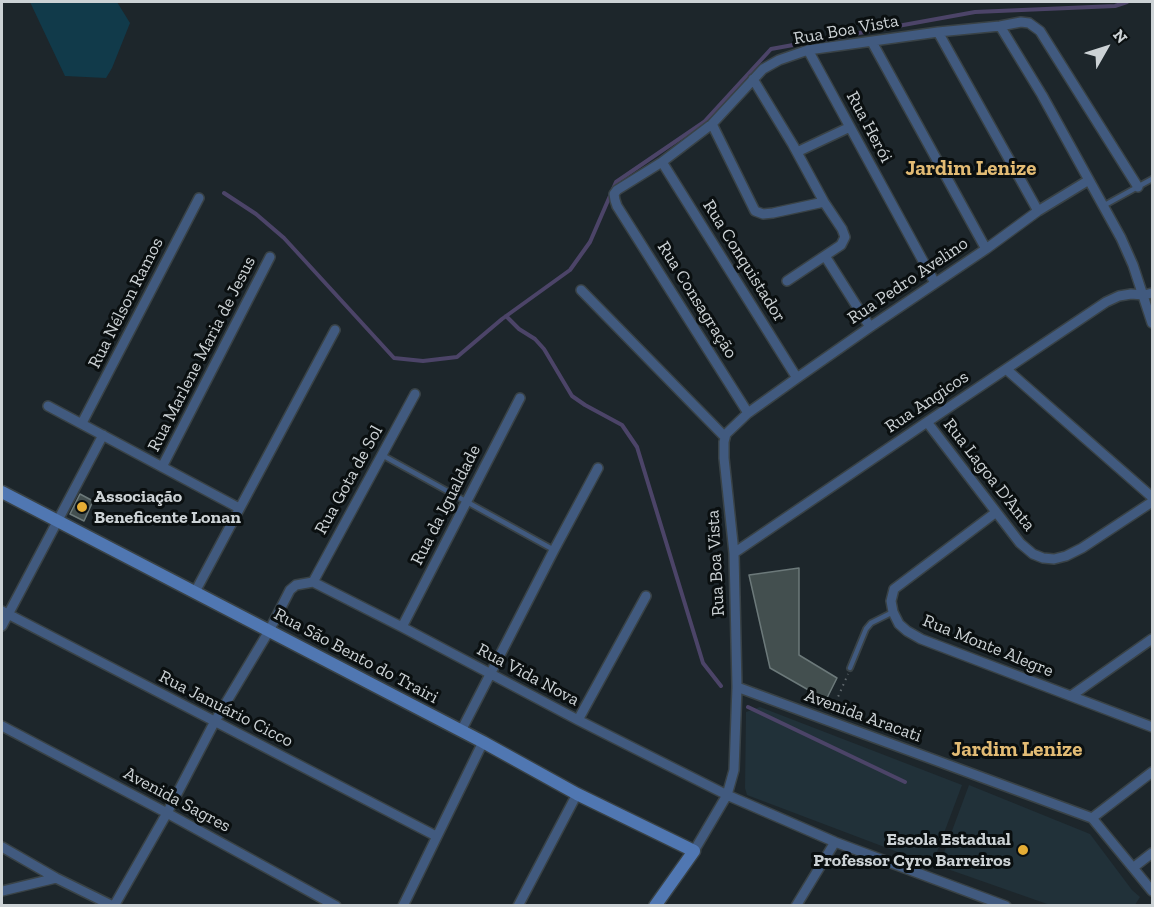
<!DOCTYPE html>
<html>
<head>
<meta charset="utf-8">
<style>
	body { margin:0 }
	#map { position:relative; width:1154px; height:907px; overflow:hidden; background:#1d262b; font-family:"Zilla Slab",serif }
	canvas { display:block }
	.frame { position:absolute; inset:0; border:3px solid #ccd2d5; pointer-events:none }
	.north { position:absolute; left:1076px; top:18px; width:60px; height:60px; -webkit-text-stroke:4px #0a0f10; paint-order:stroke; rotate:51deg; font-size:16px; font-weight:700; line-height:24px; text-align:center; color:#ccd2d5 }
	.north::after { content:''; display:block; margin:auto; width:21px; height:27px; background:#ccd2d5; clip-path:polygon(50% 0,100% 100%,50% 72%,0 100%) }
</style>
</head>
<body>
<div id="map">
<canvas width="1154" height="907"></canvas>
<div class="frame"></div>
<div class="north">N</div>
</div>
<script>
const c = document.querySelector('canvas').getContext('2d');
c.lineJoin = 'round';
function paint(path, color) { c.fillStyle = color; c.fill(path, 'evenodd'); }
const toPath = rows => new Path2D(rows.map(r => 'M' + r).join(''));
function stroke(path, color, width, dash) { c.strokeStyle = color; c.lineWidth = width; c.lineCap = dash ? 'butt' : 'round'; c.setLineDash(dash || []); c.stroke(path); }
function drawText(font, color, halo, rows, align = 'center') {
  c.font = font + ' "Zilla Slab",serif'; c.lineWidth = 6; c.setLineDash([]); c.textBaseline = 'middle'; c.strokeStyle = halo; c.fillStyle = color; for (const [text, x, y, turn = 0] of rows) {
    c.save(); c.translate(x, y); c.rotate((+turn || 0) * Math.PI / 180); c.textAlign = isNaN(turn) ? turn : align; if (halo) c.strokeText(text, 0, 0); c.fillText(text, 0, 0); c.restore();
  }
}
paint(toPath([
	[760,707,962,785,932,865,747,795,745,788,746,712],
	[969,785,1090,834,1132,890,1140,897,1135,905,1050,905,939,866]
]), '#213139');
paint(toPath([
	[30,2,117,2,130,23,112,68,106,78,65,76]
]), '#113a4a');
stroke(toPath([
	[224,193,256,214,284,238,394,358,423,361,457,357,502,319,570,270,590,242,616,182,704,122,771,49,975,12,1115,6,1127,2],
	[506,316,519,329,535,339,544,349,572,396,585,405,622,425,637,447,703,663,721,686],
	[748,707,905,782]
]), '#4c4468', 4);
const building = toPath([
	[80,494,93,501,84,521,70,514,80,494],
	[799,568,799,655,837,678,826,700,770,668,749,575,799,568]
]);
paint(building, '#434f4f');
stroke(building, '#6c797a', 1.5);
const lane = toPath([
	[1103,206,1152,179],
	[382,455,554,550],
	[850,668,866,629,871,623,893,612]
]);
const street = toPath([
	[1000,26,1042,95,1121,238,1133,265,1152,323],
	[938,32,1038,211],
	[872,42,986,249],
	[808,50,935,283],
	[753,79,793,145,824,202,842,229,845,237,841,245,787,281],
	[712,124,755,211,763,214,773,213,824,202],
	[797,152,850,127],
	[662,162,797,378],
	[825,256,870,327],
	[581,290,725,437],
	[1006,369,1152,497],
	[48,406,239,508],
	[748,413,617,206,615,200,614,194,617,190,662,162,712,124,763,69,779,60,808,50,938,32,1000,26,1021,22,1029,23,1040,31,1138,187],
	[927,422,1020,543,1033,554,1043,558,1054,559,1066,556,1082,548,1152,502],
	[82,423,199,198],
	[162,467,270,257],
	[995,513,894,589,891,601,893,612,899,624,907,631,921,639,1152,727],
	[734,553,927,422,1106,302,1119,296,1131,294,1144,295,1152,293],
	[313,582,402,627,578,720,727,795,835,842,1006,906],
	[313,582,415,394],
	[195,592,335,330],
	[2,611,436,836],
	[2,626,103,435],
	[402,627,520,398],
	[737,687,1092,818,1152,891],
	[1071,696,1152,639],
	[578,720,646,596],
	[2,726,167,813,336,906],
	[461,731,554,550,598,468],
	[1092,818,1152,772],
	[2,847,56,878],
	[694,851,727,795,734,770,737,687,734,553,724,458,724,442,726,434,748,413,797,378,870,327,986,249,1038,211,1089,180],
	[1134,867,1152,853],
	[2,891,56,878,113,906],
	[114,906,167,813,215,721,269,631,290,590,296,585,313,582],
	[403,906,483,742],
	[518,906,577,794],
	[796,906,835,842]
]);
const secondary = toPath([
	[2,492,483,742,577,794,694,851,655,906]
]);
stroke(lane, '#394246', 8);
stroke(street, '#394246', 12);
stroke(secondary, '#394246', 15);
stroke(toPath([
	[831,713,848,674]
]), '#626a6e', 2, [1.5, 4.5]);
stroke(lane, '#415a7f', 4.5);
stroke(street, '#415a7f', 9);
stroke(secondary, '#5077b2', 12);
for (const [x, y, r, color] of [
	[82,507,6,"#e5ad35"],
	[1023,850,6,"#e5ad35"]
]) { const dot = new Path2D(); dot.arc(x, y, r, 0, 2 * Math.PI); c.fillStyle = color; c.fill(dot); stroke(dot, '#0a0f10', 2); }
drawText('18px', '#ccd2d5', '#0a0f10', [
	["Rua Boa Vista",846,30,-10],
	["Rua Herói",869,127,62],
	["Rua Conquistador",744,261,58],
	["Rua Pedro Avelino",908,281,-34],
	["Rua Consagração",697,300,58],
	["Rua Nélson Ramos",126,303,-63],
	["Rua Marlene Maria de Jesus",202,354,-63],
	["Rua Angicos",927,402,-34],
	["Rua Lagoa D'Anta",989,475,52],
	["Rua Gota de Sol",349,480,-61],
	["Rua da Igualdade",446,505,-63],
	["Rua Boa Vista",716,563,-93],
	["Rua Monte Alegre",988,646,22],
	["Rua São Bento do Trairi",356,656,28],
	["Rua Vida Nova",528,675,28],
	["Rua Januário Cicco",226,709,27],
	["Avenida Aracati",863,716,20],
	["Avenida Sagres",177,800,28]
]);
drawText('bold 18px', '#ccd2d5', '#0a0f10', [
	["Associação",94,497],
	["Beneficente Lonan",94,518],
	["Escola Estadual",1011,840,"right"],
	["Professor Cyro Barreiros",1011,861,"right"]
], 'left');
drawText('bold 21px', '#e2bb74', '#0a0f10', [
	["Jardim Lenize",971,169],
	["Jardim Lenize",1017,750]
]);
</script>
</body>
</html>
